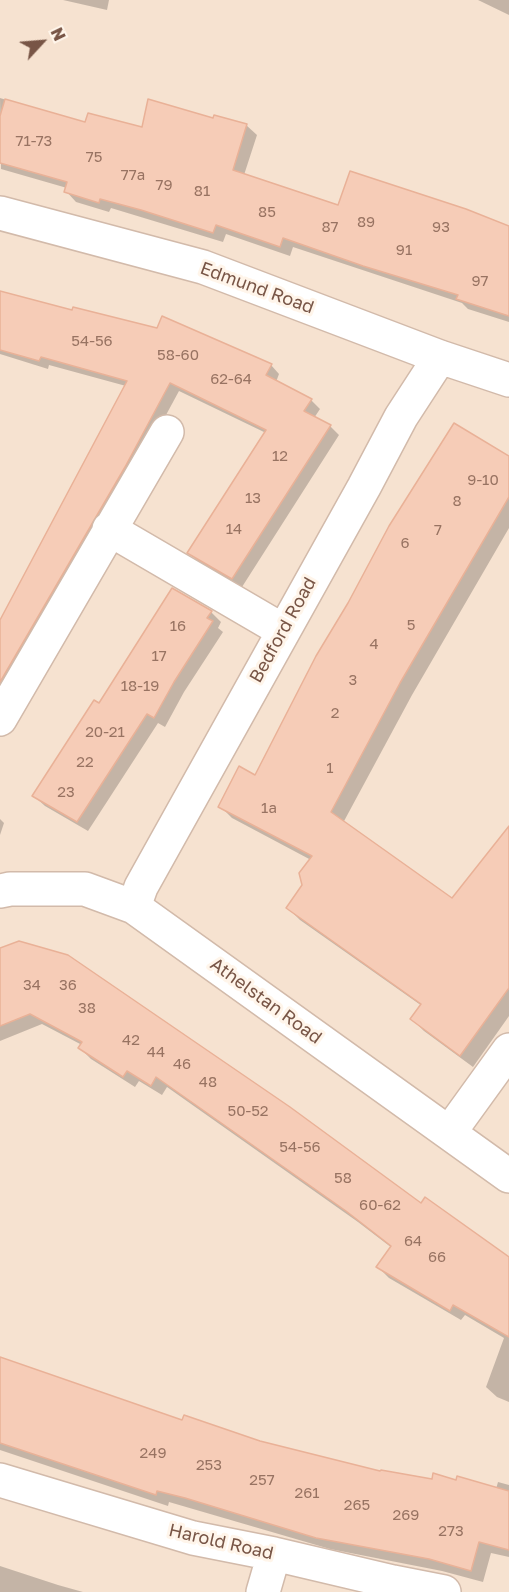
<!DOCTYPE html>
<html>
<head>
<meta charset="utf-8">
<style>
	body { margin:0 }
	#map { position:relative; width:509px; height:1592px; overflow:hidden; background:#fef1e2; font-family:"Golos Text",sans-serif }
	canvas { display:block }
	.north { position:absolute; left:12px; top:12px; width:60px; height:60px; -webkit-text-stroke:4px #fff5ea; paint-order:stroke; rotate:64deg; font-size:16px; font-weight:700; line-height:24px; text-align:center; color:#785546 }
	.north::after { content:''; display:block; margin:auto; width:21px; height:27px; background:#785546; clip-path:polygon(50% 0,100% 100%,50% 72%,0 100%) }
</style>
</head>
<body>
<div id="map">
<canvas width="509" height="1592"></canvas>
<div class="north">N</div>
</div>
<script>
const c = document.querySelector('canvas').getContext('2d');
c.lineJoin = 'round';
function paint(path, color) { c.fillStyle = color; c.fill(path, 'evenodd'); }
const toPath = rows => new Path2D(rows.map(r => 'M' + r).join(''));
function stroke(path, color, width, dash) { c.strokeStyle = color; c.lineWidth = width; c.lineCap = dash ? 'butt' : 'round'; c.setLineDash(dash || []); c.stroke(path); }
function drawText(font, color, halo, rows, align = 'center') {
  c.font = font + ' "Golos Text",sans-serif'; c.lineWidth = 6; c.setLineDash([]); c.textBaseline = 'middle'; c.strokeStyle = halo; c.fillStyle = color; for (const [text, x, y, turn = 0] of rows) {
    c.save(); c.translate(x, y); c.rotate((+turn || 0) * Math.PI / 180); c.textAlign = isNaN(turn) ? turn : align; if (halo) c.strokeText(text, 0, 0); c.fillText(text, 0, 0); c.restore();
  }
}
paint(toPath([
	[0,0,509,0,509,1592,0,1592]
]), '#f6e2d0');
paint(toPath([
	[63,0,109,0,107,10],
	[478,0,509,0,509,15],
	[0,98,86,124,143,129,214,119,246,125,257,135,244,175,339,207,509,227,509,322,468,309,462,303,293,247,290,256,226,234,223,242,111,208,109,212,76,202,66,191,67,188,1,169],
	[0,292,271,365,279,374,276,382,311,400,320,409,314,418,330,426,339,435,242,587,198,561,189,553,266,433,179,391,133,476,0,708,0,623,126,386,49,365,48,369,0,354],
	[509,457,509,528,412,695,343,823,452,900,509,828,509,1016,473,1067,424,1031,412,1019,422,1006,300,920,288,908,304,886,311,860,232,818,220,806,255,777],
	[211,612,221,622,218,628,223,632,184,692,165,727,158,723,88,831,45,806,34,796],
	[0,819,4,823,0,835],
	[0,949,509,1259,509,1402,497,1397,486,1387,504,1338,465,1315,461,1320,389,1278,378,1267,392,1248,358,1222,167,1087,162,1095,139,1081,135,1087,91,1059,80,1048,82,1045,42,1024,0,1041],
	[0,1359,183,1422,381,1473,457,1482,496,1489,498,1482,509,1485,509,1557,491,1553,483,1582,442,1571,330,1549,169,1502,168,1506,0,1450],
	[0,1566,58,1585,83,1592,0,1592]
]), '#0003');
const building = toPath([
	[5,99,85,122,88,113,142,127,148,99,213,118,214,115,247,124,233,170,338,205,350,171,466,209,509,226,509,316,456,299,458,295,363,266,283,238,280,247,216,225,213,233,141,210,100,199,99,203,64,192,67,182,0,163,0,116,5,99],
	[0,291,72,310,73,307,157,328,162,316,272,364,266,375,312,399,304,411,331,425,232,579,187,553,266,430,170,383,125,467,0,682,0,620,127,381,41,357,39,361,0,350,0,291],
	[454,423,509,456,509,497,400,683,331,812,452,898,509,826,509,988,460,1056,410,1019,421,1004,286,908,302,885,299,873,312,856,218,807,239,766,255,775,316,656,348,603,389,526,454,423],
	[172,588,212,611,207,618,213,621,174,682,154,718,147,714,77,822,32,796,94,700,99,703,172,588],
	[19,941,68,955,290,1107,421,1203,425,1197,509,1257,509,1337,453,1305,450,1311,376,1267,391,1246,346,1211,156,1077,151,1086,127,1071,123,1077,78,1048,82,1042,30,1014,0,1026,0,948,19,941],
	[0,1357,182,1420,184,1415,260,1441,380,1471,381,1470,432,1479,433,1473,456,1480,457,1476,509,1491,509,1550,479,1542,471,1571,429,1559,316,1538,185,1498,157,1491,156,1495,0,1443,0,1357]
]);
paint(building, '#f6ccb7');
stroke(building, '#e9b197', 1.5);
const minor = toPath([
	[0,213,203,267,440,357,509,380],
	[109,529,282,630],
	[0,719,167,432],
	[0,891,10,889,85,889,134,907,509,1176],
	[134,907,141,887,364,487,401,417,440,357],
	[449,1133,509,1050],
	[0,1480,193,1538,274,1554,393,1582,444,1592],
	[263,1592,274,1554]
]);
stroke(minor, '#d2baaa', 36);
stroke(minor, '#fff', 33);
drawText('15px', '#987362', null, [
	["71-73",34,141],
	["75",94,157],
	["77a",133,175],
	["79",164,185],
	["81",202,191],
	["85",267,212],
	["89",366,222],
	["87",330,227],
	["93",441,227],
	["91",404,250],
	["97",480,281],
	["54-56",92,341],
	["58-60",178,355],
	["62-64",231,379],
	["12",280,456],
	["9-10",483,480],
	["13",253,498],
	["8",457,501],
	["14",234,529],
	["7",438,530],
	["6",405,543],
	["5",411,625],
	["16",178,626],
	["4",374,644],
	["17",159,656],
	["3",353,680],
	["18-19",140,686],
	["2",335,713],
	["20-21",105,732],
	["22",85,762],
	["1",330,768],
	["23",66,792],
	["1a",269,808],
	["34",32,985],
	["36",68,985],
	["38",87,1008],
	["42",131,1040],
	["44",156,1052],
	["46",182,1064],
	["48",208,1082],
	["50-52",248,1111],
	["54-56",300,1147],
	["58",343,1178],
	["60-62",380,1205],
	["64",413,1241],
	["66",437,1257],
	["249",153,1453],
	["253",209,1465],
	["257",262,1480],
	["261",307,1493],
	["265",357,1505],
	["269",406,1515],
	["273",451,1531]
]);
drawText('18px', '#785546', '#fff5ea', [
	["Edmund Road",257,288,20],
	["Bedford Road",283,630,-61],
	["Athelstan Road",266,1001,36],
	["Harold Road",221,1542,13]
]);
</script>
</body>
</html>
